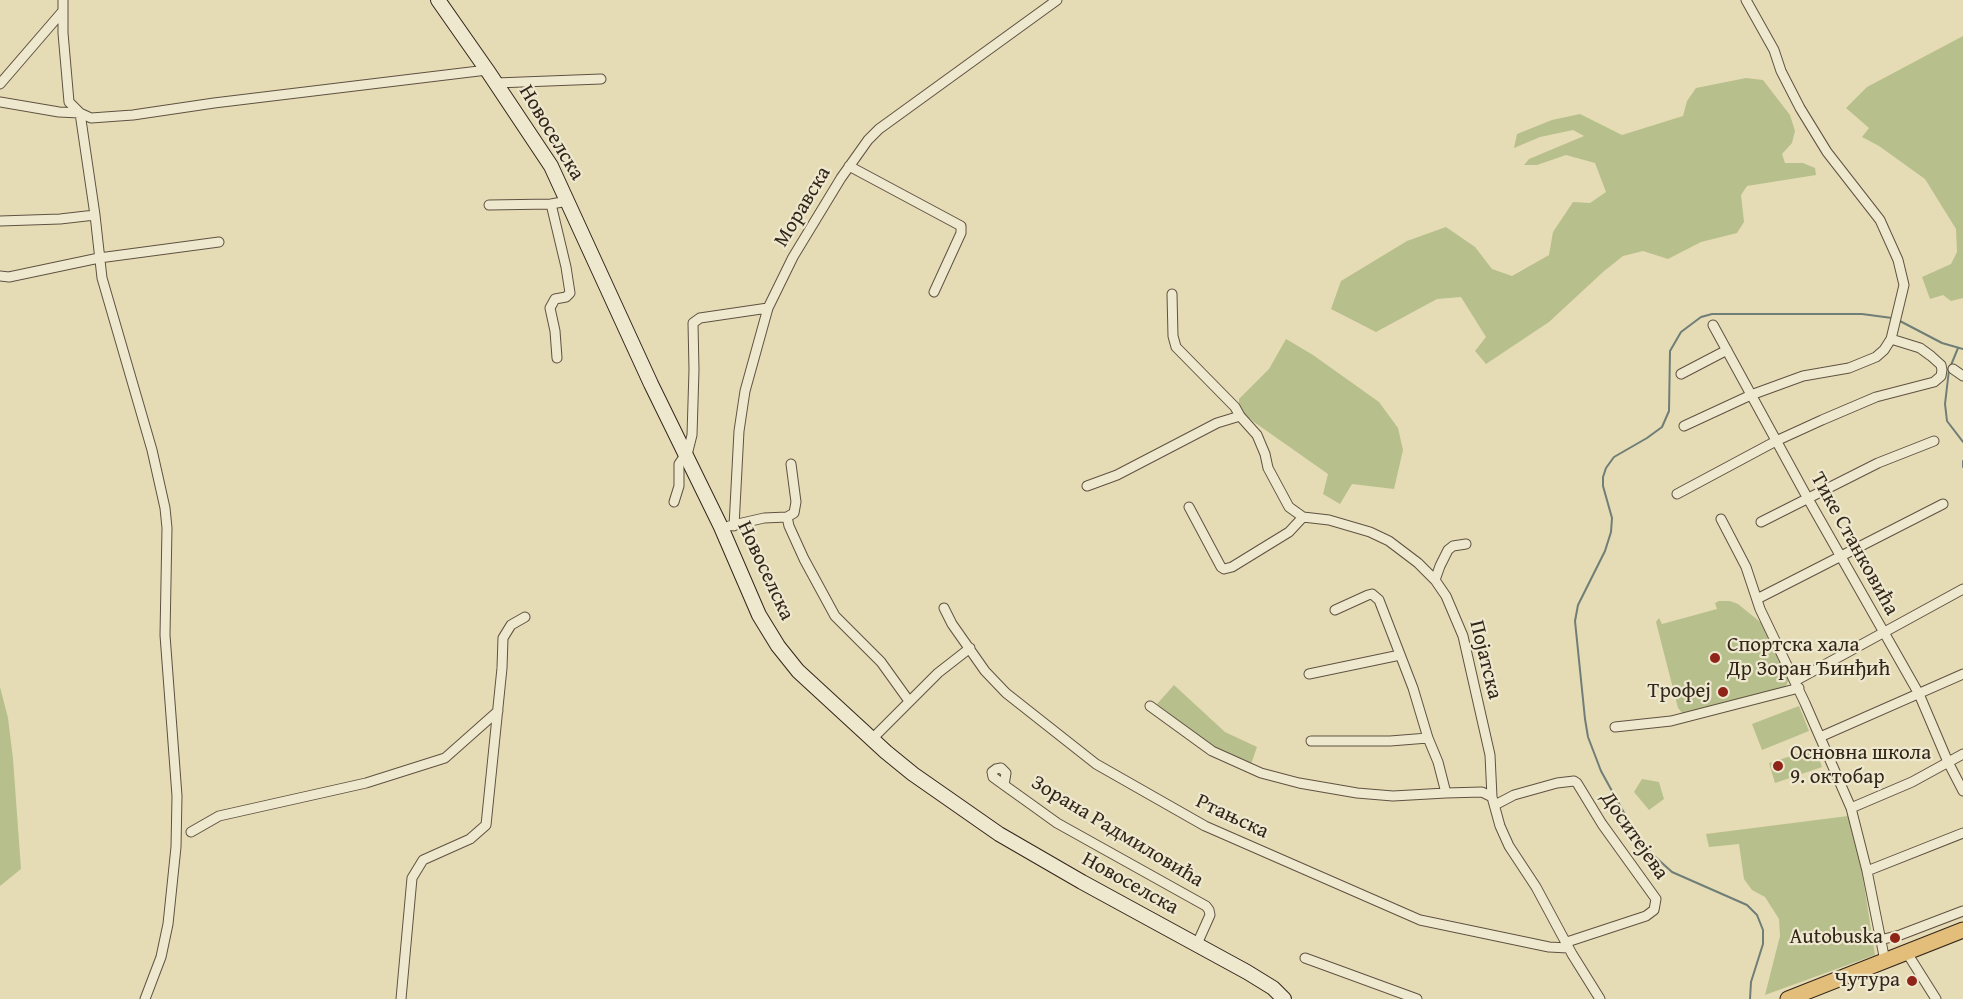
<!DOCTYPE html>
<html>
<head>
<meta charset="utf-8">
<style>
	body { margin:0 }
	canvas { display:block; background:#e5dbb5 }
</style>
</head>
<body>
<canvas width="1963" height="999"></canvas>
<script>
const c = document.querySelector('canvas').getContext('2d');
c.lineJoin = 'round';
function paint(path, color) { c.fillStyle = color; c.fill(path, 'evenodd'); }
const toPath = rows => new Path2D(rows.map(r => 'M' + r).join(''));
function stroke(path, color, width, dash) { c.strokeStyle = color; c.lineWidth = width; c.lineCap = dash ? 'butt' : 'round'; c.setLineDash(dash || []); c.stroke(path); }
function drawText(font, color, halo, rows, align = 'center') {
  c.font = font + ' "Gentium Book Plus",serif'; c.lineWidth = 4.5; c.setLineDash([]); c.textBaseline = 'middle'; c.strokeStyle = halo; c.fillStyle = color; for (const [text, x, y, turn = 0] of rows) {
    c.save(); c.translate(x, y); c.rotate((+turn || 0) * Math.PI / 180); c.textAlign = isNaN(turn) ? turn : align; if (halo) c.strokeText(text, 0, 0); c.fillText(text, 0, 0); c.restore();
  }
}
paint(toPath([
	[1963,36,1963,298,1951,301,1943,295,1930,299,1922,277,1951,264,1957,252,1956,229,1925,179,1879,146,1862,137,1869,128,1846,108,1867,87],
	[1746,78,1763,80,1790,115,1795,131,1792,143,1782,154,1785,163,1803,163,1815,168,1816,175,1747,186,1741,195,1744,222,1737,233,1701,242,1668,259,1643,251,1623,256,1603,272,1549,322,1486,364,1475,351,1486,337,1461,297,1437,299,1376,332,1331,309,1341,281,1407,241,1446,227,1475,247,1492,269,1512,276,1549,255,1553,232,1573,202,1590,203,1606,192,1595,163,1566,155,1537,165,1524,165,1529,159,1584,136,1573,130,1540,137,1514,148,1517,134,1552,120,1580,114,1622,135,1683,116,1687,101,1696,88],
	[1286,339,1313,355,1379,402,1398,428,1403,450,1394,489,1352,484,1340,504,1323,494,1328,474,1254,422,1239,409,1239,399,1269,369],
	[1719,601,1730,601,1738,604,1765,626,1789,680,1784,689,1683,714,1678,708,1656,622,1659,618,1662,624,1717,609,1715,603],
	[1174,685,1225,732,1257,747,1251,764,1214,748,1157,704],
	[0,687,8,718,13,759,21,869,0,886],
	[1799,706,1809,731,1762,750,1752,724],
	[1816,748,1822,767,1775,783,1769,763],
	[1642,779,1659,782,1664,799,1649,810,1634,792],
	[1848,816,1862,872,1875,955,1765,995,1780,936,1779,919,1765,897,1752,890,1744,879,1739,844,1709,847,1706,834]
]), '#b7c08c');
stroke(toPath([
	[1898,320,1942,343,1963,349],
	[1958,348,1949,370,1945,404,1947,421,1963,442],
	[1963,461,1963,467],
	[1750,999,1751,982,1763,944,1763,930,1757,915,1747,905,1672,872,1652,854,1634,831,1601,771,1588,737,1585,719,1575,621,1578,605,1605,551,1611,532,1612,518,1603,486,1603,477,1606,468,1614,457,1647,438,1662,427,1669,411,1670,351,1681,332,1701,317,1712,314,1862,314,1892,318]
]), '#6f7e76', 2);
const street = toPath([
	[63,0,63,33,69,102,80,113,95,215,102,278,152,450,165,508,167,528,165,635,177,796,176,847,168,924,161,957,145,999],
	[496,83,601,79],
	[0,84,62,12],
	[0,102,59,112,80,113,91,118,133,115,214,103,487,70],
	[849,166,961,226,961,233,934,292],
	[551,204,566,267,570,293,566,297,555,299,550,308,555,331,557,358],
	[489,205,551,204,568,201],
	[0,221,60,219,95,215],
	[0,276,9,277,99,258,219,242],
	[1172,294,1173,336,1176,347,1235,407,1240,416],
	[1713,325,1807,497,1919,694,1948,762,1963,791],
	[1953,369,1963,376],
	[1681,374,1727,350],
	[1684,426,1751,395,1803,376,1849,368,1876,357,1884,350,1891,339,1904,285,1898,260,1880,220,1827,152,1800,108,1781,71,1774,50,1746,0],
	[1087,486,1117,475,1217,423,1240,416,1257,435,1265,454,1268,468,1289,507,1303,517,1329,520,1370,532,1389,541,1418,563,1435,580,1446,596,1463,636,1490,755,1492,797,1500,826,1509,846,1536,887,1572,954,1600,999],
	[1677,494,1776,441,1822,420,1876,397,1934,382,1941,376,1942,370,1941,365,1931,356,1920,348,1891,339],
	[674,502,679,486,679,464,688,451,692,435,694,370,693,323,700,318,768,308],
	[1189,507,1221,567,1224,569,1232,567,1289,532,1303,517],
	[787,517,789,526,804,559,835,616,881,662,909,701],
	[1721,519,1746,567,1760,609,1805,703,1851,808,1867,871,1885,961],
	[1761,522,1878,463,1934,441],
	[729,526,764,518,787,517,794,513,796,502,791,464],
	[734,526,739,431,745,391,768,308,793,257,841,178,868,140,879,129,1057,0],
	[1435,580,1440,566,1448,550,1453,546,1466,544],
	[1757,599,1943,504],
	[944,608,952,624,985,671,1006,693,1096,764,1205,826,1420,920,1549,947,1568,948],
	[1335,610,1368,595,1372,594,1379,600,1413,688,1428,738,1438,762,1446,793,1482,792,1492,797],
	[1309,674,1400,655],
	[1795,681,1963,589],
	[1150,706,1212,751,1261,773,1299,783,1357,793,1393,796,1446,793],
	[1615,727,1671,721,1799,688],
	[1820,737,1963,674],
	[872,739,938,673,970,648],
	[1311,741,1390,741,1428,738],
	[1004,785,1006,773,1001,768,996,769,992,772,993,777,1004,785,1032,805,1057,823,1206,906,1209,910,1210,915,1197,944],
	[1495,805,1514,795,1557,783,1574,781,1577,783,1602,824,1656,899,1654,910,1646,916,1567,942],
	[1851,808,1912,782,1963,754],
	[191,832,219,816,366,783,445,758,498,711],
	[1867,871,1963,833],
	[1880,940,1900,935,1963,911],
	[1907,953,1936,999],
	[1305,958,1417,999],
	[401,999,412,878,423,860,470,839,486,825,502,668,503,638,511,625,525,617]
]);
const secondary = toPath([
	[438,0,487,70,551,166,651,384,721,527,759,615,778,646,798,671,886,752,913,774,999,834,1082,882,1247,972,1273,988,1284,999]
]);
const primary = toPath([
	[1788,999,1963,930]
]);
stroke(street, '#605241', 11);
stroke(secondary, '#34251a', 16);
stroke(primary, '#34251a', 17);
stroke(street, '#eee8cf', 9);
stroke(secondary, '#eee8cf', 14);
stroke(primary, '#e2be7a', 15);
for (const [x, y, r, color] of [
	[1715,658,6,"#8f2418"],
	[1723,692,6,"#8f2418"],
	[1778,766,6,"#8f2418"],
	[1895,938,6,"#8f2418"],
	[1912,981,6,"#8f2418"]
]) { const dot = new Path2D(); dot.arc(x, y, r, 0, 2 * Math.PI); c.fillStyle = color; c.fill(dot); stroke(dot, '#eee8cf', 2); }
drawText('21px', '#34251a', '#eee8cf', [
	["Новоселска",551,133,59],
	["Моравска",803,207,-59],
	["Тике Станковића",1854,544,61],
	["Новоселска",765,571,65],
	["Појатска",1485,660,76],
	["Ртањска",1232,817,25],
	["Зорана Радмиловића",1117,832,31],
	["Доситејева",1634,836,55],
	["Новоселска",1130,884,29]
]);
drawText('21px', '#34251a', '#eee8cf', [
	["Спортска хала",1727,646,"left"],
	["Др Зоран Ђинђић",1727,670,"left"],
	["Трофеј",1711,692],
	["Основна школа",1790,754,"left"],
	["9. октобар",1790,778,"left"],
	["Autobuska",1883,938],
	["Чутура",1900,981]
], 'right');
</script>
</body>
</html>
